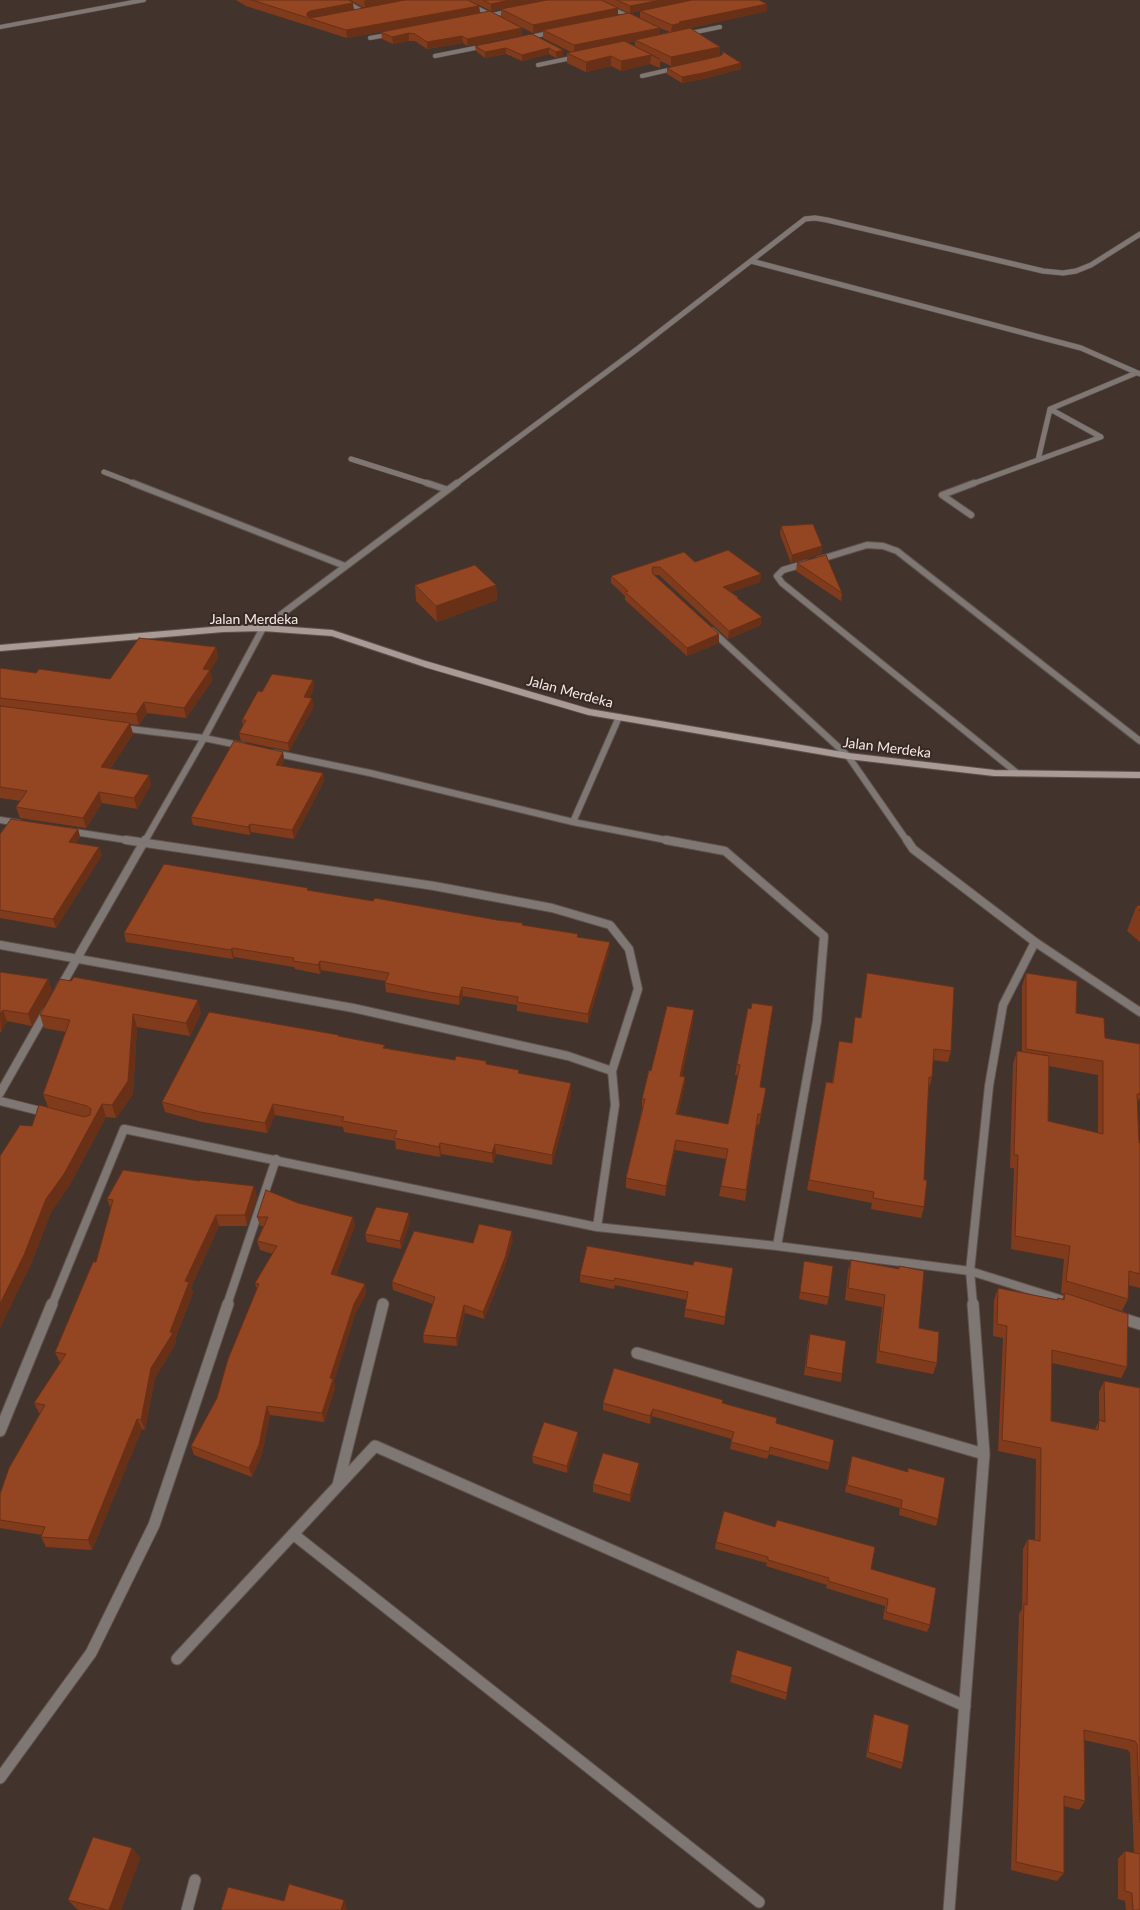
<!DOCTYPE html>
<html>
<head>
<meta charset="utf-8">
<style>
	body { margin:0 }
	canvas { display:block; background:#42332d }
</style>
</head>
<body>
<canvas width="1140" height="1910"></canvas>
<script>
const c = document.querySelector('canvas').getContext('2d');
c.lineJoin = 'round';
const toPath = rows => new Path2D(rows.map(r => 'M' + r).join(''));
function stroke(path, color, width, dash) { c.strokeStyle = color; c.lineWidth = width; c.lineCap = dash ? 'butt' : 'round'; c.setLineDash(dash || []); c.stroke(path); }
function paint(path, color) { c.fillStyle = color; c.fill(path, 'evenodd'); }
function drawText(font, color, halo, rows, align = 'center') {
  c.font = font + ' Lato,sans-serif'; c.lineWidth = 4; c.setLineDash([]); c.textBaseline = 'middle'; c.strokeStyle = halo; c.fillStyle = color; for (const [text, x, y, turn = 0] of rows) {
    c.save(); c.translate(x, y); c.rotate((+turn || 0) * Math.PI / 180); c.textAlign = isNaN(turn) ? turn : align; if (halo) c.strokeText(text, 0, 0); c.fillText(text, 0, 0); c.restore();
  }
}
const streetFar4 = toPath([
	[343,0,364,12],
	[461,0,493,16],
	[593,0,632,18],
	[486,16,512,11],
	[0,27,144,0],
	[686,34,720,27],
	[370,38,392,34],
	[526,38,553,32],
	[435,56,485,46],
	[538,65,576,57],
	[642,76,677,68]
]);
const streetFar3 = toPath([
	[751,261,1081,348,1140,374],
	[351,459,430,484],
	[1038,460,1050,409],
	[104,472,135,484],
	[456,484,636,350,805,219,815,218,827,220,1043,271,1063,273,1076,271,1091,265,1140,234],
	[972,484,1101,437,1050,409,1136,373]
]);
const streetFar2 = toPath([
	[133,483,345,566],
	[427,483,448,490],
	[971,515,942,495,974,483],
	[818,560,867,545,883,546,897,551,1140,741],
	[807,563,783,570,777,576,782,583,1017,773],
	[712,631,848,756,907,841],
	[122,728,204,738,243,746],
	[274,753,370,773,573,822,671,841],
	[0,820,19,823],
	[573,822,619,717],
	[68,831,133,841],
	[145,841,204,738,263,628,457,483]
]);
const streetFar1 = toPath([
	[126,840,434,886,552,908,610,925,629,949,638,989,612,1071],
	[666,840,725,851,824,936,817,1021,777,1246],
	[907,840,913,849,1035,942,1140,1012],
	[0,945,353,1008,568,1056,612,1071,615,1105,597,1227],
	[60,988,145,840],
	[0,1093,46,1012],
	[0,1101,48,1113],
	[52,1305,124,1129,597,1227,777,1246,970,1271,1069,1302],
	[227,1305,276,1159],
	[382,1305,383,1303],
	[973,1305,970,1271,989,1086,1003,1005,1035,942]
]);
const street = toPath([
	[1118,1317,1140,1324],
	[637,1353,984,1454],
	[0,1431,52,1304],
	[338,1485,383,1304],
	[293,1534,759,1902],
	[177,1659,375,1446,965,1706],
	[0,1778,91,1653,154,1525,228,1304],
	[187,1910,195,1880],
	[949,1910,984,1454,973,1304]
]);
const secondary = toPath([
	[0,648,223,629,263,628,332,633,425,664,589,712,848,756,994,773,1140,775]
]);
stroke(streetFar4, '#5f514b', 5);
stroke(streetFar3, '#5f514b', 6);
stroke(streetFar2, '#5f514b', 8);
stroke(streetFar1, '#5f514b', 10);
stroke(street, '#5f514b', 13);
stroke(secondary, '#5f514b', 8);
stroke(streetFar4, '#7f7774', 4);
stroke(streetFar3, '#7f7774', 5);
stroke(streetFar2, '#7f7774', 6);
stroke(streetFar1, '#7f7774', 8);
stroke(street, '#7f7774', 11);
stroke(secondary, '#a89b96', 6);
paint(toPath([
	[236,0,349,0,354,10,364,8,350,0,759,0,767,11,681,30,720,56,671,66,660,61,660,68,650,64,621,71,611,66,586,72,567,63,567,53,571,52,543,38,543,31,533,33,501,17,501,9,491,11,475,3,479,6,480,13,522,28,522,35,467,46,463,43,427,49,415,41,409,41,393,44,382,39,381,32,455,18,347,38,246,6],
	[618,8,628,13,618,15],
	[640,11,640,18,630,13],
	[660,28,670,32,660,34],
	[635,41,635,46,627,43],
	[532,34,563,50,563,56,556,58,549,54,522,61,506,54,485,58,476,51,475,46],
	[722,51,741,69,703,79,682,83,667,74,667,68,720,56,722,55],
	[781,526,822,546,821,554,791,563,780,534],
	[684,552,695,562,761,574,760,582,731,592,738,599,761,625,728,639,659,575,654,575,719,643,687,656,625,600,625,596,611,583,611,576],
	[797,563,842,593,841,601,796,571],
	[415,585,496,585,497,600,437,622,416,601],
	[216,647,218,658,210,671,212,681,186,718,147,713,139,725,130,724,133,734,110,769,151,785,137,809,102,803,86,828,20,818,16,807,21,801,0,798,0,668,36,673,110,679],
	[313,680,314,688,309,698,314,706,289,751,241,741,239,733,243,726,242,720,262,692],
	[283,752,284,760,281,766,323,773,324,781,294,839,251,832,250,835,193,825,191,817],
	[78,829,80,837,76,843,102,855,56,928,0,918,0,834],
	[308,891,578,934,578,937,610,942,609,951,588,1023,517,1011,517,1005,463,996,459,1005,386,992,385,983,386,981,321,970,320,974,295,969,294,967,234,957,233,959,126,942,124,933],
	[1140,905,1140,942,1127,931,1136,907],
	[0,972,48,979,52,991,32,1026,7,1021,1,1032,0,1032],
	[867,973,951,1051,948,1062,933,1060,932,1077,929,1088,928,1088,924,1180,924,1207,921,1218,871,1209,872,1203,807,1190,826,1082,832,1083,839,1041,852,1043,855,1017,861,1018],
	[1026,973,1076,1013,1105,1038,1140,1054,1140,1097,1137,1104,1139,1143,1140,1143,1140,1288,1128,1285,1128,1299,1122,1311,1094,1303,1127,1367,1121,1378,1052,1363,1051,1421,1095,1429,1099,1421,1099,1392,1104,1381,1140,1388,1140,1910,1126,1910,1125,1901,1118,1899,1118,1859,1125,1851,1134,1853,1130,1753,1128,1750,1084,1740,1085,1801,1079,1810,1064,1806,1064,1873,1057,1881,1011,1870,1019,1614,1022,1609,1023,1549,1028,1539,1035,1540,1036,1459,998,1451,1003,1338,993,1336,994,1300,998,1288,1057,1300,1058,1298,1062,1299,1064,1294,1061,1293,1064,1259,1011,1249,1014,1168,1010,1168,1013,1064,1017,1051,1022,1052,1022,986],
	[1049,1066,1098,1075,1098,1133,1048,1121],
	[748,1008,760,1087,766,1088,759,1125,757,1124,745,1201,719,1196,721,1186,726,1159,675,1150,665,1196,626,1188,626,1178,642,1109,642,1099,651,1071,693,1021,682,1076,685,1077,684,1087,678,1114,728,1124,738,1075,735,1075,737,1064],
	[201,1013,190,1036,137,1027,133,1094,116,1118,106,1117,69,1186,51,1212,30,1267,32,1126,48,1107,43,1094,66,1032,44,1028,40,1015],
	[339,1035,339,1036,385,1048,455,1060,486,1061,486,1064,519,1070,519,1074,571,1094,552,1165,496,1154,493,1163,441,1154,440,1157,396,1149,395,1141,344,1132,343,1127,275,1115,267,1133,202,1122,165,1112,162,1102],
	[257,1197,247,1226,219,1226,191,1287,193,1293,175,1339,176,1343,155,1378,145,1430,142,1429,92,1550,46,1547,41,1537,42,1535,0,1528,0,1494,40,1413,39,1413,34,1403,60,1363,55,1352,96,1262,111,1209,107,1199],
	[298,1203,353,1217,355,1226,336,1275,365,1284,366,1294,355,1314,334,1381,335,1388,324,1422,270,1415,262,1454,252,1477,194,1455,191,1446,217,1398,257,1289,255,1283,273,1254,260,1250,257,1241,263,1226,260,1226,257,1217],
	[410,1221,401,1249,367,1242,365,1234],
	[513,1239,505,1266,484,1319,465,1313,457,1346,424,1343,423,1335,433,1304,393,1290,392,1282,473,1243],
	[851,1260,899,1269,899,1266,919,1328,937,1363,933,1374,876,1363,882,1307,845,1300,848,1271],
	[804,1261,829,1297,827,1305,799,1299],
	[693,1265,733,1268,724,1325,684,1317,687,1300,615,1285,614,1289,580,1282,580,1275],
	[810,1334,842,1374,841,1382,804,1375,808,1341],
	[723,1400,722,1403,776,1423,830,1463,828,1470,769,1454,767,1459,730,1449,732,1439,652,1416,650,1424,603,1410,603,1403],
	[578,1432,578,1439,567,1473,533,1463,532,1456],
	[852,1456,907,1472,908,1468,938,1519,936,1526,899,1515,900,1508,845,1492,850,1463],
	[639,1470,630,1502,593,1492,593,1484],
	[716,1542,871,1569,930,1625,927,1632,883,1619,885,1606,826,1588,827,1585,766,1566,767,1563,715,1549],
	[737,1650,787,1693,786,1700,730,1682],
	[874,1714,903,1763,901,1769,866,1757,872,1720],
	[132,1848,140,1858,121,1910,79,1910,77,1909,68,1900]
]), '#7f3b1c');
paint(toPath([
	[367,0,409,0,365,8,364,1],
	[510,0,550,0,501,9,491,11,491,4],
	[661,0,692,0,691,2,640,11,630,14,630,6],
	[353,3,354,10,310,18,308,18,307,13,310,11],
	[767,4,767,11,681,30,681,31,671,33,672,25,679,22],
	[479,6,480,13,347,38,346,30],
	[618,8,618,16,543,30,543,31,533,33,533,25],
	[522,28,522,35,467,46,467,39],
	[660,28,660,36,635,40,635,41,574,54,574,45],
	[409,33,409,41,393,44,392,37],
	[462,36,463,43,427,49,427,42],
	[720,47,720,56,671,66,671,57],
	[506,48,506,54,485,58,485,52],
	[549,48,549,54,522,61,522,55],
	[563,50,563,56,556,58,556,52],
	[651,55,650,64,621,71,621,61],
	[611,56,611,66,586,72,586,62],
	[741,63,741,69,703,79,682,83,682,77],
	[822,546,821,554,791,563,792,555],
	[761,574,760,582,723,595,723,587],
	[496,585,497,600,437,622,436,606],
	[762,617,761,625,728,639,729,631],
	[719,634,719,643,687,656,687,648],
	[216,647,218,658,210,671,212,681,186,718,184,708,203,669],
	[313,680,314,688,305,705,304,697],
	[312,698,314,706,289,751,288,743],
	[144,702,147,713,139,725,136,714],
	[130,723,133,734,104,778,101,767],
	[283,752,284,760,277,773,276,765],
	[323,773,324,781,294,839,292,830],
	[149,775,151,785,137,809,134,798],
	[99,792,102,803,86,828,83,818],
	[250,824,251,832,250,835,248,827],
	[78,829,80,837,72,851,69,842],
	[99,847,102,855,56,928,53,919],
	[610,942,609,951,588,1023,588,1014],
	[232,948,234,957,233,959,231,950],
	[320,961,321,970,320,974,318,965],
	[48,979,52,991,32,1026,28,1014],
	[462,987,463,996,459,1005,459,997],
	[198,1000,201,1013,190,1036,186,1023],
	[3,1010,7,1021,1,1032,0,1014],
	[694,1010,693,1021,680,1086,680,1076],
	[133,1014,137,1027,133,1094,116,1118,112,1105],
	[685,1077,684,1087,676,1125,676,1114],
	[571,1083,571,1094,552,1165,552,1155],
	[102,1104,106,1117,69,1186,51,1212,30,1267,0,1328,0,1304,46,1199],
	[273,1104,275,1115,267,1133,265,1123],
	[676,1140,675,1150,665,1196,666,1186],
	[440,1143,441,1154,440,1157,439,1147],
	[495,1144,496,1154,493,1163,492,1153],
	[254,1186,257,1197,247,1226,245,1215],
	[409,1213,410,1221,401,1249,400,1241],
	[216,1215,219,1226,191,1287,193,1293,175,1339,176,1343,155,1378,145,1430,141,1420,151,1368,170,1332,185,1281],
	[353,1217,355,1226,333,1283,331,1274],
	[512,1231,513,1239,505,1266,484,1319,483,1312],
	[365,1284,366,1294,355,1314,334,1381,335,1388,324,1422,322,1413,330,1378,354,1304],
	[464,1305,465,1313,457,1346,456,1338],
	[267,1406,270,1415,262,1454,252,1477,249,1468],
	[653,1409,652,1416,650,1424,650,1416],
	[137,1419,142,1429,92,1550,88,1540],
	[578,1432,578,1439,567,1473,567,1466],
	[639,1463,639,1470,630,1502,630,1495],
	[132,1848,140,1858,121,1910,109,1910],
	[344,1900,347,1908,347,1910,341,1910]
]), '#683017');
const building = toPath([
	[252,0,349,0,353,3,310,11,307,13,307,16,311,18,405,0,468,0,479,6,346,30,252,0],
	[483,0,510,0,491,4,483,0],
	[547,0,601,0,618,8,533,25,501,9,547,0],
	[617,0,661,0,630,6,617,0],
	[692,0,759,0,767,4,679,22,682,23,672,25,640,11,692,0],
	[490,11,522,28,467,39,462,36,427,42,415,34,409,33,392,37,381,32,490,11],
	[629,13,660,28,574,45,543,30,629,13],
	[690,28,720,47,671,57,635,40,690,28],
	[532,34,563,50,556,52,549,48,522,55,506,48,485,52,475,46,532,34],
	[624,41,660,59,651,55,621,61,611,56,586,62,567,53,624,41],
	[722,51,741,63,703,73,682,77,667,68,720,56,723,54,722,51],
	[813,524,822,546,792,555,781,526,813,524],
	[728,550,761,574,723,587,738,597,737,598,762,617,729,631,660,567,653,567,652,569,653,574,719,634,687,648,625,592,628,591,611,576,684,552,695,562,728,550],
	[826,555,842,593,797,563,826,555],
	[475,565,496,585,436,606,415,585,475,565],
	[139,638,216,647,203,669,210,670,184,708,144,702,136,714,0,698,0,668,36,673,39,669,110,679,139,638],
	[272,674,313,680,304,697,312,698,288,743,239,733,246,720,242,720,258,691,262,692,272,674],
	[0,706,130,723,101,767,149,775,134,798,99,792,83,818,16,807,27,791,0,787,0,706],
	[234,741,283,752,276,765,323,773,292,830,250,824,248,827,191,817,234,741],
	[11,819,78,829,69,842,99,847,53,919,0,910,0,834,11,819],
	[164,864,308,888,307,890,373,901,375,898,497,920,523,923,522,925,578,934,577,937,610,942,588,1014,517,1002,518,997,462,987,459,997,429,992,385,983,389,973,320,961,318,965,293,961,294,958,232,948,231,950,124,933,164,864],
	[1140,905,1140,911,1136,907,1140,905],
	[0,972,48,979,28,1014,3,1010,0,1014,0,972],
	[867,973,954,987,951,1051,934,1049,932,1077,929,1077,924,1180,927,1180,924,1207,873,1198,874,1192,809,1180,826,1082,833,1083,839,1041,852,1043,855,1017,861,1018,867,973],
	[1026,973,1077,981,1076,1013,1104,1018,1105,1038,1140,1044,1140,1094,1137,1094,1139,1143,1140,1143,1140,1274,1129,1271,1128,1299,1066,1281,1070,1246,1015,1236,1018,1155,1014,1155,1017,1051,1049,1056,1048,1121,1103,1134,1103,1061,1026,1049,1026,973],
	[74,977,198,1000,186,1023,133,1014,128,1081,112,1105,102,1104,64,1174,46,1199,24,1255,0,1304,0,1156,20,1125,32,1126,39,1105,84,1117,90,1115,91,1109,87,1106,43,1094,70,1020,40,1015,60,979,71,981,74,977],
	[752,1003,773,1006,760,1087,766,1088,761,1114,758,1114,746,1190,721,1186,728,1149,676,1140,666,1186,626,1178,645,1099,642,1099,649,1070,651,1071,667,1006,694,1010,680,1076,685,1077,676,1114,728,1124,740,1065,737,1064,748,1008,751,1009,752,1003],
	[209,1012,339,1035,338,1036,385,1045,383,1048,455,1060,456,1056,486,1061,486,1064,519,1070,518,1073,571,1083,552,1155,495,1144,492,1153,440,1143,439,1147,394,1138,397,1131,342,1121,344,1117,273,1104,265,1123,200,1112,162,1102,209,1012],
	[123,1170,200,1181,200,1180,254,1186,245,1215,216,1215,185,1281,189,1282,170,1332,173,1333,151,1368,141,1420,137,1419,88,1540,41,1537,45,1527,0,1520,0,1494,9,1468,45,1405,34,1403,66,1354,55,1352,93,1262,96,1262,113,1200,107,1199,123,1170],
	[266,1190,298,1203,353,1217,331,1274,365,1284,354,1304,330,1378,333,1379,322,1413,267,1406,259,1445,249,1468,191,1446,217,1398,228,1359,259,1284,255,1283,277,1246,257,1241,268,1217,257,1217,266,1190],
	[376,1207,409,1213,400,1241,365,1234,376,1207],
	[479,1224,512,1231,505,1258,483,1312,464,1305,456,1338,423,1335,435,1297,392,1282,414,1231,473,1243,479,1224],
	[587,1246,693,1265,694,1261,733,1268,725,1317,685,1309,688,1292,615,1278,614,1281,580,1275,587,1246],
	[851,1260,899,1269,899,1266,924,1271,919,1328,939,1332,937,1363,879,1351,885,1295,848,1288,851,1260],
	[804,1261,833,1266,829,1297,800,1292,804,1261],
	[998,1288,1058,1300,1058,1298,1064,1300,1065,1293,1128,1314,1127,1367,1052,1350,1051,1421,1098,1430,1099,1420,1105,1422,1104,1381,1140,1388,1140,1823,1137,1744,1135,1741,1084,1730,1085,1801,1064,1796,1064,1873,1016,1862,1024,1604,1027,1605,1028,1539,1040,1541,1041,1448,1002,1440,1007,1326,997,1324,998,1288],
	[810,1334,846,1341,842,1374,806,1367,810,1334],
	[614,1368,723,1400,722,1403,777,1418,776,1423,834,1440,830,1463,770,1447,769,1452,731,1442,734,1432,653,1409,650,1416,603,1403,614,1368],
	[544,1422,578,1432,567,1466,532,1456,544,1422],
	[603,1453,639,1463,630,1495,593,1484,603,1453],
	[852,1456,908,1472,908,1468,945,1478,938,1519,901,1508,902,1500,847,1485,852,1456],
	[724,1511,775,1527,777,1520,875,1547,871,1569,936,1588,930,1625,886,1612,888,1599,828,1581,829,1578,768,1560,768,1557,716,1542,724,1511],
	[737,1650,792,1667,787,1693,731,1675,737,1650],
	[874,1714,909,1725,903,1763,868,1752,874,1714],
	[93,1837,132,1848,109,1910,107,1910,68,1900,93,1837],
	[1125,1851,1140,1854,1140,1910,1133,1910,1132,1893,1125,1891,1125,1851],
	[289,1884,344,1900,341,1910,221,1910,228,1887,284,1901,289,1884]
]);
paint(building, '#944521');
stroke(building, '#683017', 1);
drawText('14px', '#f7ece8', '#372923', [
	["Jalan Merdeka",254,619],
	["Jalan Merdeka",570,692,15],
	["Jalan Merdeka",887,748,7]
]);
</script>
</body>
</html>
